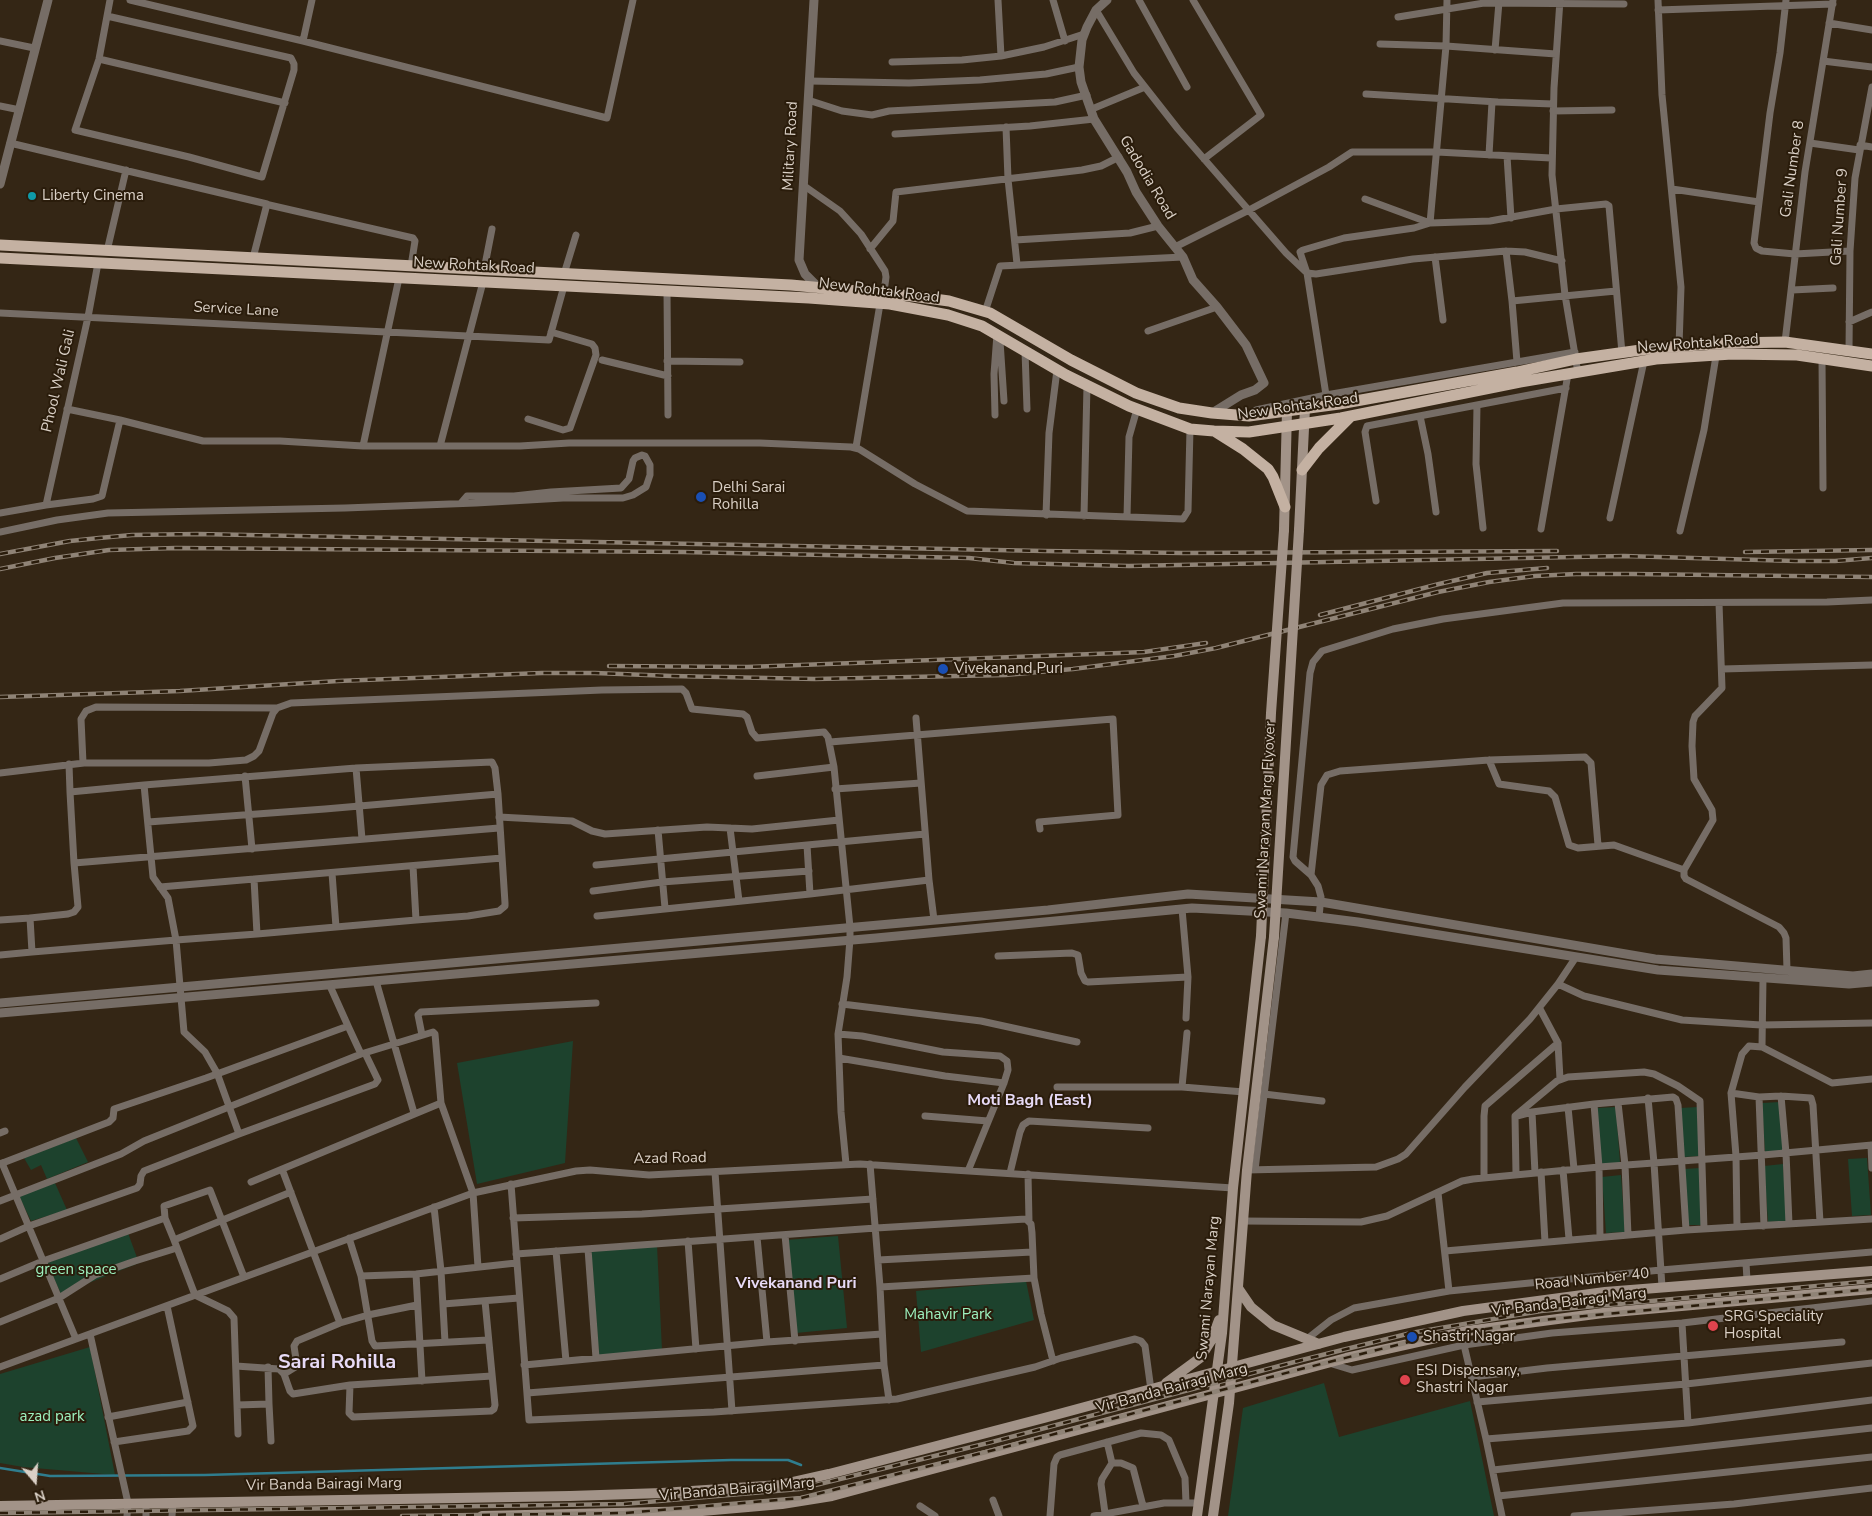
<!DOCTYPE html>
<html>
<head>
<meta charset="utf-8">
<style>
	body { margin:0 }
	#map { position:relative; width:1872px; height:1516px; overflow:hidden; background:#342615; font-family:"Nunito Sans",sans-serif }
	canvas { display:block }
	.north { position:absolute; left:10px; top:1456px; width:50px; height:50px; -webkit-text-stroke:4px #2a1c0b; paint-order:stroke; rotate:162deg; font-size:14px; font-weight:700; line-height:20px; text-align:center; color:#dad0c6 }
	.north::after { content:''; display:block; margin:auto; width:18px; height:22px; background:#dad0c6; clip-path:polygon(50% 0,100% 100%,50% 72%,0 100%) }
</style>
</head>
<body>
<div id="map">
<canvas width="1872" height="1516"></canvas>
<div class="north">N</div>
</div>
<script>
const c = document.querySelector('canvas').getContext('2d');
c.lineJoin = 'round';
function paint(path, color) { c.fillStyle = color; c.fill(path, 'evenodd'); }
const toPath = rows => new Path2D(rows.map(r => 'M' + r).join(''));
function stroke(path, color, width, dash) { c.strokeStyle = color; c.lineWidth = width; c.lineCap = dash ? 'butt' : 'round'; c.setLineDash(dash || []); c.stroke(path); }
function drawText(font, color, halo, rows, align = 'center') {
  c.font = font + ' "Nunito Sans",sans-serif'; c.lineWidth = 4; c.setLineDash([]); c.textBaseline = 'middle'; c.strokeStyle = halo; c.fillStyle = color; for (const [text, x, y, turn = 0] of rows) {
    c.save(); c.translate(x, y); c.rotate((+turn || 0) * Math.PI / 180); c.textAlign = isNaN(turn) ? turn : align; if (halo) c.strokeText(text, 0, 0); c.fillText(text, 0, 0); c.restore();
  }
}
paint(toPath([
	[573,1041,565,1163,477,1184,457,1063],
	[1780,1102,1784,1152,1765,1153,1762,1103],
	[1616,1107,1620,1163,1601,1164,1597,1108],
	[1698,1107,1701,1156,1684,1157,1680,1108],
	[76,1138,88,1162,47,1179,41,1165,31,1170,24,1158],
	[1867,1158,1871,1215,1852,1216,1848,1159],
	[1783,1164,1787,1221,1768,1222,1764,1166],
	[1700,1168,1702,1225,1688,1225,1684,1169],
	[1621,1175,1625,1232,1606,1233,1602,1177],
	[55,1183,67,1210,31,1221,19,1196],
	[128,1233,139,1263,61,1294,47,1263],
	[838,1236,847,1328,796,1333,786,1240],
	[657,1245,662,1350,599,1356,591,1251],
	[1026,1281,1034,1320,921,1352,916,1291],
	[90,1347,115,1475,23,1467,0,1463,0,1374],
	[1324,1383,1339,1437,1470,1401,1494,1516,1228,1516,1243,1408]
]), '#1d422d');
stroke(toPath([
	[0,1468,50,1476,205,1475,731,1460,788,1460,801,1465]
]), '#2f7d8e', 2.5);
stroke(toPath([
	[130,0,303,41,607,118,633,0],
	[998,0,1001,56],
	[1053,0,1065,41],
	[1139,0,1187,87],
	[1193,0,1261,115,1204,159],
	[1560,0,1554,88,1552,175,1565,295,1578,373],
	[1658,0,1662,95,1681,287,1679,346],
	[1786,0,1780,53,1770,113,1754,243,1756,248,1762,251,1795,254,1850,251],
	[1096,10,1134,73,1178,129,1286,253,1307,273,1316,274,1413,259,1506,251,1525,252,1562,261],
	[1658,10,1833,4],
	[107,16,291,58,294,64,294,70,262,177,189,157,75,130,99,59,110,0],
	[1398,17,1484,3,1624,4],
	[1829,23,1872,30],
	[0,41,34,48],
	[303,41,312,0],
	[1380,44,1446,46,1556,54],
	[1495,50,1499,2],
	[99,59,285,103],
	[1823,61,1872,67],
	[892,62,962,60,1001,56,1044,47,1084,34],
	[809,81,909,83,980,80,1046,74,1079,67],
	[1366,94,1498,102,1553,104],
	[808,100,842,111,872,115,889,111,1055,102,1087,95],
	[0,106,20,110],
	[1092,109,1145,87],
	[1553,111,1612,110],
	[1006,127,1008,179,1017,264],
	[895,134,1030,126,1094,119],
	[10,143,267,204,253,258],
	[1810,143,1859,150],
	[1860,145,1872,147],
	[1489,155,1492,102],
	[1507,156,1511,218],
	[803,185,840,211,861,234,885,271,886,277,884,292],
	[1672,189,1759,202],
	[1365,199,1430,223,1446,46,1447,0],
	[265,204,413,238,415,241,411,266],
	[1015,240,1130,233,1158,226],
	[1175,247,1249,210,1329,167,1352,152,1437,152,1551,158],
	[870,249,893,221,896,192,1082,170,1101,166,1119,157],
	[107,251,126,170],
	[1506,251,1512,301,1517,362],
	[1435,257,1443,320],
	[484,270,492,229],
	[564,274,576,235],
	[1792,290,1833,288],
	[667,291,668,415],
	[1512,301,1616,291],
	[985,312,1000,266,1183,257],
	[0,313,549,340,564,286],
	[1849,322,1872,312],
	[1148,331,1217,307],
	[1000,341,1004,401],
	[1785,342,1805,172,1833,0],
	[1849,350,1850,251,1855,178,1872,87],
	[1025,351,1027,409],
	[1575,352,1326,395,1307,273,1300,252,1303,250,1344,238,1414,228,1430,223,1490,221,1556,209,1606,204,1609,206,1622,353],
	[1822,359,1823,488],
	[602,360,668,376],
	[667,361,740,362],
	[1477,405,1476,464,1483,528],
	[67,409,120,420],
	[1256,410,1326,395],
	[995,415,994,374,997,334],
	[1420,416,1428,454,1436,512],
	[528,419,563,430,570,428,596,355,595,348,592,344,551,332],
	[363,446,399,278],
	[440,446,483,282],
	[856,447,880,304],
	[1376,501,1365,432,1367,426,1566,388],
	[46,505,88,317,98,263],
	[0,513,46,505,93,499,102,496,120,420,203,441,280,441,363,446,520,446,569,443,760,443,851,447,859,449,915,484,967,511,1183,519,1188,511,1190,429],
	[1046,515,1049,433,1057,370],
	[1084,516,1087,385],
	[1127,517,1129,437,1137,409],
	[1610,518,1644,361],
	[1541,529,1568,374],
	[1680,531,1704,430,1716,356],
	[0,532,57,520,108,513,345,508,476,503,563,498,623,498,633,495,646,487,650,475,650,465,645,456,642,455,635,458,633,461,629,479,621,488,551,492,514,496,467,496,461,503],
	[1719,603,1722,688,1695,716,1693,722,1692,746,1694,779,1712,810,1713,820,1684,870,1684,876,1686,879,1779,927,1784,933,1786,938,1787,970],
	[1722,669,1872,665],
	[916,718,929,880],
	[830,742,1113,719,1118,815,1039,822,1040,829],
	[1489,760,1499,784,1549,791,1555,797,1569,845,1578,848,1614,845,1684,870],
	[83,763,81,719,86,711,96,707,277,708],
	[69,764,70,792,144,785],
	[356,768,362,839],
	[0,773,84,763,209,763,246,760,254,756,259,751,273,713,277,708,291,703,602,690,682,689,686,693,692,709,743,714,747,717,752,732,757,738,824,732,828,737,834,767,850,927,850,939,847,977,838,1034,841,1112,846,1164],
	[245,776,252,849],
	[757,776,834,767],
	[835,789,921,783],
	[70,792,74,863],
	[499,817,572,821,592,831,605,834,707,827,752,829,839,820],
	[148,822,325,809,498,794],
	[730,828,739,901],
	[658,830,665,908],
	[807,845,925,834],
	[596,865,807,845,810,894],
	[413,866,416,920],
	[332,873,336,927],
	[1311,875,1321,785,1327,775,1340,771,1489,760,1585,757,1591,763,1598,845],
	[254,879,257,934],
	[160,887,502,858],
	[593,891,662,882,809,871],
	[1182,909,1188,977,1186,1018],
	[597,916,810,894,929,880,934,920],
	[1319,917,1321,897,1318,886,1311,875,1295,861,1293,857,1310,673,1313,662,1322,651,1393,629,1443,619,1563,603,1827,602,1872,600],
	[30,918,68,914,74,912,78,907,74,863,499,828],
	[0,920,30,918,32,952],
	[0,955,32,952,176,940,257,934,336,927,416,920,468,916,499,911,505,906,505,903,498,794,495,768,492,762,356,768,144,785,153,877,168,898,176,940,184,1032,205,1052,217,1073,239,1134],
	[998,956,1072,953,1078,955,1081,973,1085,981,1088,982,1188,977],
	[376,981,414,1113],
	[1558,984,1584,996,1682,1020,1761,1025,1872,1023],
	[842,1004,981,1021,1077,1042],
	[1540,1009,1558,1043,1560,1079],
	[348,1026,361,1054],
	[838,1034,862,1036,943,1052,1000,1056,1007,1061,1008,1070,1004,1083,968,1171],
	[422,1035,418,1015,421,1012,596,1003],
	[1762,1047,1763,978],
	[839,1058,945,1076,1004,1083],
	[1057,1087,1182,1087,1244,1092],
	[1182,1087,1187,1033],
	[1731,1093,1742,1054,1749,1046,1762,1047,1832,1083,1872,1079],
	[1264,1094,1322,1101],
	[1781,1096,1786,1153,1789,1224],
	[1759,1097,1764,1226],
	[1648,1098,1654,1163,1662,1287],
	[1618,1103,1625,1165,1628,1235],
	[1594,1104,1599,1167,1600,1237],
	[1568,1107,1574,1169],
	[1532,1112,1535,1173],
	[925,1116,988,1121],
	[1517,1116,1532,1112,1594,1104,1673,1097,1676,1099,1678,1105,1686,1230],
	[0,1133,5,1131],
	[1871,1145,1872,1168],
	[2,1163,76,1339],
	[0,1164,109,1122,113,1118,114,1109,117,1108,206,1078,348,1026,330,986],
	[870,1164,880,1287,884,1365,889,1400],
	[282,1169,340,1323],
	[1247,1170,1376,1167,1398,1159,1406,1154,1465,1087,1530,1019,1558,984,1576,957],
	[1255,1170,1286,913],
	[1563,1170,1569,1239],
	[715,1172,732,1411],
	[1541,1172,1545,1242],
	[1010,1173,1020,1132,1023,1125,1029,1121,1148,1128],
	[1028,1174,1029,1221],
	[1516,1174,1515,1116,1557,1081,1568,1077,1644,1072,1654,1074,1678,1086,1700,1101,1704,1229],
	[1484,1178,1484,1116,1485,1106,1558,1043],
	[251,1182,441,1103],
	[511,1184,529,1420,714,1412,897,1399,1035,1367,1061,1358,1135,1339,1141,1341,1145,1346,1151,1390],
	[1438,1193,1449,1291],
	[0,1201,121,1154,144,1141,361,1054,433,1032,435,1034,441,1103,473,1193,478,1267],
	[434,1207,441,1271,445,1342],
	[513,1218,642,1214,873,1199],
	[1243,1221,1361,1222,1387,1216,1462,1181,1473,1179,1599,1167,1763,1155,1872,1145],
	[1737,1227,1736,1156,1731,1093,1759,1097,1781,1096,1811,1098,1813,1105,1820,1222],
	[785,1235,795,1341],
	[757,1237,767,1342],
	[349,1238,361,1276],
	[0,1239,29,1226,137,1188,140,1184,141,1176,144,1171,239,1134,375,1084,378,1080,365,1053],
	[174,1240,165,1218,164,1206,210,1190,244,1277],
	[688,1241,696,1349],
	[588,1249,596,1358],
	[556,1251,566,1361],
	[1445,1251,1686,1230,1872,1219],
	[516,1254,876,1228,1026,1219,1031,1224,1032,1233,1034,1278,1041,1314,1053,1361],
	[878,1260,1032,1252],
	[1746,1263,1747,1280],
	[416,1274,422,1381],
	[0,1279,43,1261,165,1218],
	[880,1287,1034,1278],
	[443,1304,519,1298],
	[0,1322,59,1298,95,1275,135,1261,177,1248],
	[1682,1323,1688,1423],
	[90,1334,128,1503,127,1516],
	[1307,1339,1331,1320,1354,1308,1449,1291,1661,1270,1872,1252],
	[488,1340,375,1346,372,1341,361,1276,416,1274,516,1263],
	[1464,1345,1486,1439,1502,1516],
	[1329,1363,1352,1370,1464,1345,1552,1333,1682,1323,1872,1301],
	[524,1365,767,1342,882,1334],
	[236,1366,279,1369,284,1374,290,1391,293,1394,350,1385,492,1376],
	[0,1367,473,1193,576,1171,590,1170,649,1175,860,1164,1233,1188],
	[268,1367,269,1404],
	[284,1374,297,1366,294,1346,297,1341,340,1323,368,1315,417,1305],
	[1472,1377,1547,1368,1842,1342],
	[350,1385,349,1413,353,1417,491,1411,494,1409,495,1405,485,1301],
	[527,1393,884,1365],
	[1477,1402,1686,1384,1872,1363],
	[237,1405,269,1404,271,1441],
	[108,1417,188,1402],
	[238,1434,234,1318,228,1311,195,1295,174,1240,291,1192],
	[1486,1439,1688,1423,1872,1400],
	[114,1442,188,1431,193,1426,167,1306],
	[1112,1463,1121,1463,1133,1468,1143,1506],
	[1493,1470,1872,1428],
	[1498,1496,1872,1457],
	[993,1500,999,1516],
	[920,1506,935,1516],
	[1105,1513,1101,1484,1102,1479,1112,1463,1107,1442],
	[146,1516,146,1503],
	[172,1516,173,1503],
	[1050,1516,1054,1464,1057,1457,1060,1455,1141,1433,1161,1435,1169,1440,1185,1478,1186,1503],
	[1094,1516,1164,1503,1200,1503],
	[1574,1516,1734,1504,1872,1488]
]), '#766d66', 7);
stroke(toPath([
	[814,0,799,260,805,274,818,287],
	[1107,0,1096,10,1087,27,1082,40,1079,67,1081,82,1094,119,1127,172,1136,192,1158,226,1183,257,1193,280,1217,307,1246,345,1264,383,1255,390,1241,395,1212,413],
	[0,184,48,0],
	[0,1003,1048,910,1188,894,1321,902,1655,959,1853,976,1872,974],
	[0,1013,876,938,1192,908,1286,913,1358,922,1658,970,1849,984,1872,982]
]), '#766d66', 9);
stroke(toPath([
	[1284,530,1287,411],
	[1299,530,1305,408],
	[1238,1288,1251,1307,1273,1325,1319,1344],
	[1166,1383,1200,1358,1212,1339,1219,1320],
	[0,1506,570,1496,662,1493,780,1485,829,1474,1044,1418,1344,1337,1463,1311,1605,1292,1872,1271],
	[482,1516,702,1511,782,1504,832,1496,1346,1358,1467,1331,1603,1313,1872,1289],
	[1197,1516,1222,1333,1233,1188,1261,936],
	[1213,1516,1229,1403,1247,1170,1274,937]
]), '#a29388', 10);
stroke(toPath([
	[0,245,791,285,912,296,949,301,990,313,1071,360,1136,393,1179,408,1212,413,1249,416,1339,404,1517,372,1576,359,1655,348,1729,343,1785,342,1872,354],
	[0,258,809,298,890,304,948,315,982,326,1066,375,1129,406,1190,429,1214,431,1249,432,1341,418,1520,382,1656,359,1732,354,1797,355,1872,366],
	[1216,432,1243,449,1268,469,1273,477,1285,507],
	[1302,470,1319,448,1351,416]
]), '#c4b1a2', 11);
const rail = toPath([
	[1745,552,1872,550],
	[0,554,70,541,99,538,132,535,198,534,1045,551,1183,553,1557,551],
	[0,569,55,558,109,550,176,548,683,552,969,558,1014,563,1129,566,1624,556,1795,561,1835,561,1872,558],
	[1320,615,1439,584,1487,573,1547,568],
	[609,666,747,667,1120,653,1144,652,1206,643],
	[0,697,180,691,338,681,542,673,595,673,672,676,815,679,1005,675,1073,669,1174,656,1216,648,1438,592,1489,582,1535,576,1576,574,1632,574,1872,577],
	[0,1513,624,1504,799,1489,992,1442,1302,1360,1411,1333,1541,1311,1872,1281],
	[402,1516,625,1513,801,1498,994,1450,1305,1368,1413,1341,1542,1320,1872,1289]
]);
stroke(rail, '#8f8376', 4.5);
stroke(rail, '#2a1c0b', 2.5, [8]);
stroke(toPath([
	[1261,936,1271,713,1284,530],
	[1274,937,1299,530]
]), '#a29388', 10);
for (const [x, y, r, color] of [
	[32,196,5,"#0f9aa8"],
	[701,497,6,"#1a4fb4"],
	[943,669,6,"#1a4fb4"],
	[1713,1326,6,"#e0444e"],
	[1412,1337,6,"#1a4fb4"],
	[1405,1380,6,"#e0444e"]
]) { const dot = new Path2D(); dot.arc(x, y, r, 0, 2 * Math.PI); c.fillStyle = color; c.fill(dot); stroke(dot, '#2a1c0b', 2); }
drawText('15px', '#dad0c6', '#2a1c0b', [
	["Military Road",791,146,-87],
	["Gali Number 8",1793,169,-82],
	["Gadodia Road",1147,178,59],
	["Gali Number 9",1840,217,-86],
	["New Rohtak Road",474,266,3],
	["New Rohtak Road",879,291,7],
	["Service Lane",236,310,3],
	["New Rohtak Road",1698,344,-4],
	["Phool Wali Gali",59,381,-77],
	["New Rohtak Road",1298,407,-8],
	["Swami Narayan Marg Flyover",1266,820,-87],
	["Azad Road",670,1159,-1],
	["Road Number 40",1592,1280,-6],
	["Swami Narayan Marg",1209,1288,-85],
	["Vir Banda Bairagi Marg",1569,1303,-7],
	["Vir Banda Bairagi Marg",1172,1389,-15],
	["Vir Banda Bairagi Marg",324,1485,-1],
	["Vir Banda Bairagi Marg",737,1490,-5]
]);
drawText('15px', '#dad0c6', '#2a1c0b', [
	["Liberty Cinema",42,196],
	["Delhi Sarai",712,488],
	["Rohilla",712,505],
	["Vivekanand Puri",954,669],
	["SRG Speciality",1724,1317],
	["Hospital",1724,1334],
	["Shastri Nagar",1423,1337],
	["ESI Dispensary,",1416,1371],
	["Shastri Nagar",1416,1388]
], 'left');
drawText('15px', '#9df2bf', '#2a1c0b', [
	["green space",76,1270],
	["Mahavir Park",948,1315],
	["azad park",52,1417]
]);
drawText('bold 16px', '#e7daf6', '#2a1c0b', [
	["Moti Bagh (East)",1030,1101],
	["Vivekanand Puri",796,1284]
]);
drawText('bold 20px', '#e7daf6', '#2a1c0b', [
	["Sarai Rohilla",337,1363]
]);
</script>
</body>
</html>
